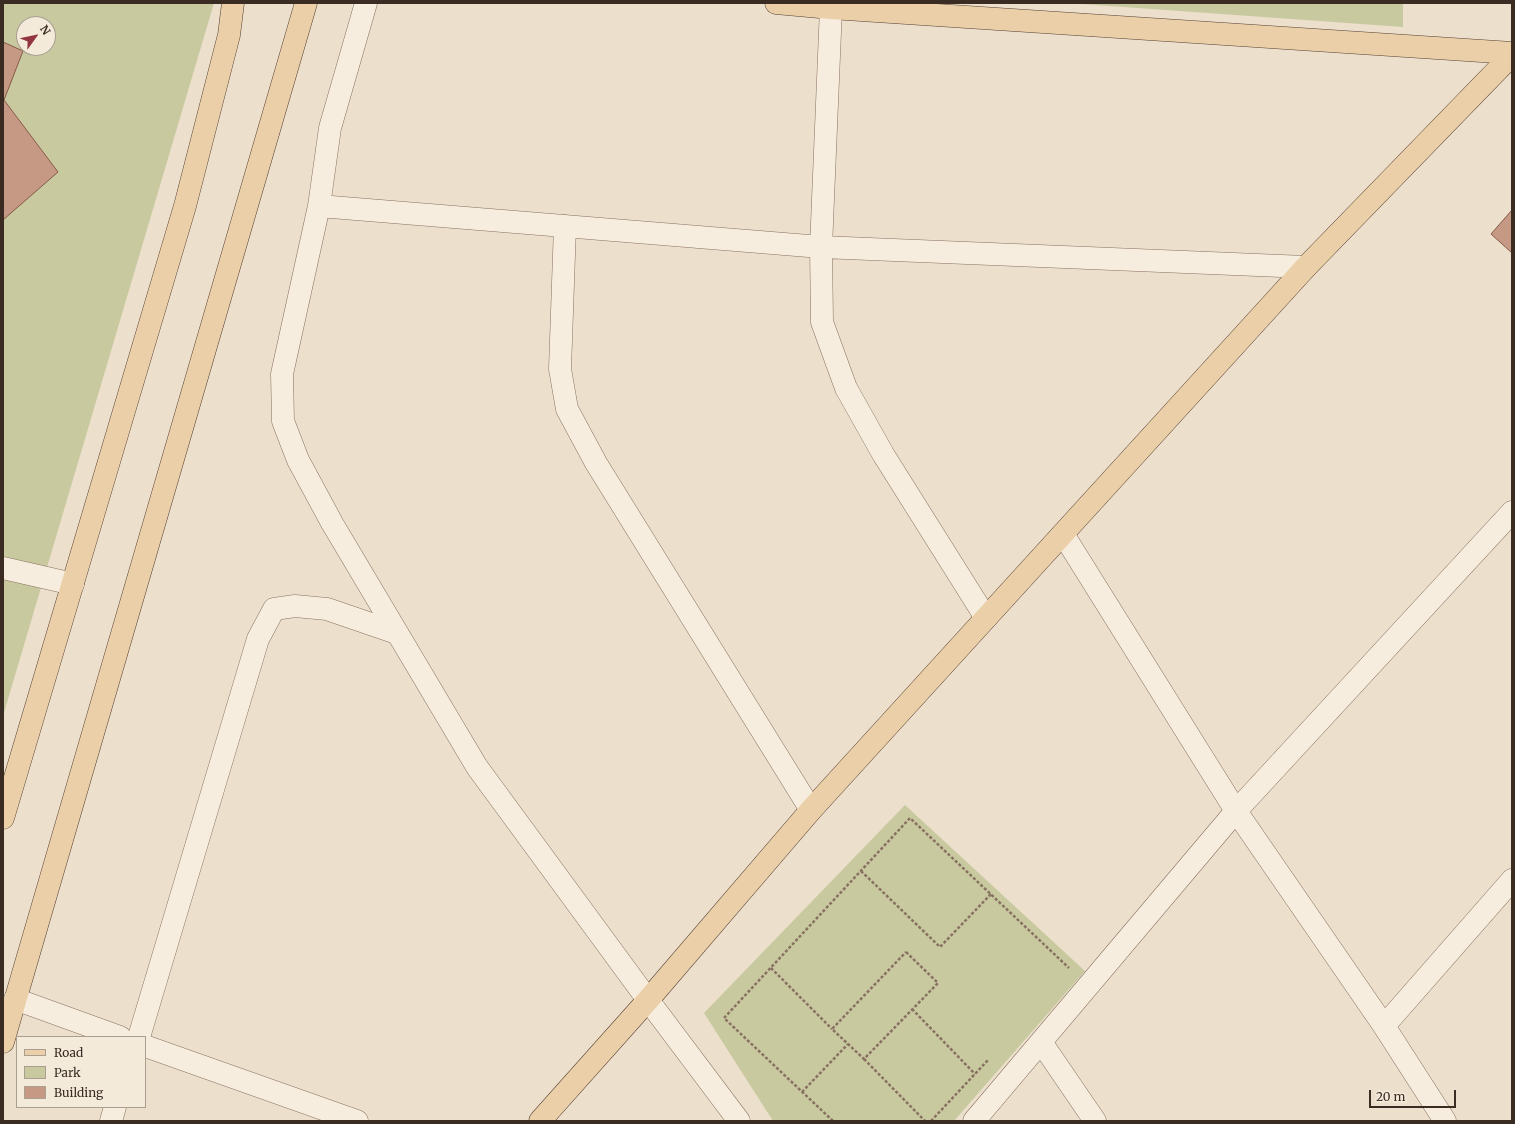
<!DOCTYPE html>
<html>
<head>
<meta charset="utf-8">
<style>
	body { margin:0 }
	#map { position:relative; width:1515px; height:1124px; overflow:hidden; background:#ecdfcb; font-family:Merriweather,serif }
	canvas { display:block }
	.frame { position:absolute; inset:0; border:4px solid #3a2b23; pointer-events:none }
	.legend { position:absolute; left:16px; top:1036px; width:130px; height:72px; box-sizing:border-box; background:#f4eada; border:1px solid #aa9e91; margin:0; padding:5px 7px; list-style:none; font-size:12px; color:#3a2b23 }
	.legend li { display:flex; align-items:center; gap:8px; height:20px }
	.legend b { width:20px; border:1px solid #aa9e91 }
	.north { position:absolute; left:16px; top:16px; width:40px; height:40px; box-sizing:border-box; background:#f4eada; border:1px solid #aa9e91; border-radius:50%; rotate:57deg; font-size:11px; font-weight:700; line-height:16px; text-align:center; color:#3a2b23 }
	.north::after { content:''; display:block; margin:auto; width:14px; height:18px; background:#923540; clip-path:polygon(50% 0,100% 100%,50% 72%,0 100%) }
	.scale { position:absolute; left:1369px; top:1090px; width:87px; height:18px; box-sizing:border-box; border:2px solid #3a2b23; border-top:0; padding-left:5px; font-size:12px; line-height:14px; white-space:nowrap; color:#3a2b23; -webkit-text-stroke:3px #f4eada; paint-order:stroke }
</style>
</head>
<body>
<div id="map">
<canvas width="1515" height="1124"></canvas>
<div class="frame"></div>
<ul class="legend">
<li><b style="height:5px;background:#eacfa8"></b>Road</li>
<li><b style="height:11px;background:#c9c9a0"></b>Park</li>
<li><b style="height:11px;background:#c69985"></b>Building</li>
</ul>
<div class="north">N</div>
<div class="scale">20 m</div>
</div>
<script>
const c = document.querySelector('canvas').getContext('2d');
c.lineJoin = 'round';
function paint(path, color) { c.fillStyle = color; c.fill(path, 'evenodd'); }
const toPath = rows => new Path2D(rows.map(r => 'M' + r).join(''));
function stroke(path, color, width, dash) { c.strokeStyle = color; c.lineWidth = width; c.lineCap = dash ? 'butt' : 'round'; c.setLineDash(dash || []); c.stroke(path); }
paint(toPath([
	[3,3,214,3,3,716],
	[24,24,48,24,48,48,24,48],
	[1068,3,1403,3,1403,27],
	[905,805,1085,971,954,1121,773,1121,704,1013]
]), '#c9c9a0');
const building = toPath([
	[3,42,23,51,4,100,58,172,3,220,3,42],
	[1512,210,1512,253,1491,234,1512,210]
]);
paint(building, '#c69985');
stroke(building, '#855a48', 1);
const minor = toPath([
	[366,3,330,128,319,206,282,374,283,421,298,460,332,523,477,767,648,1000,739,1121],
	[831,8,821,247,822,322,846,388,883,454,986,618],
	[319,206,821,247,1306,267],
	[565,226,560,369,567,409,596,463,811,810],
	[1063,534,1236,811,1384,1026,1445,1121],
	[3,568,73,584],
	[15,999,120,1037],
	[1384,1026,1512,880],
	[139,1037,258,639,274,609,295,606,327,609,397,633],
	[1041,1042,1095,1121],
	[145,1046,357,1121],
	[111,1121,115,1107],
	[974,1121,1236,811,1512,512]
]);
const major = toPath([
	[776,3,831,8,1512,53],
	[3,818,185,206,229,35,233,3],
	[3,1042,306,3],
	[540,1121,648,1000,811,810,1306,267,1512,55]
]);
stroke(minor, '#887161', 23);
stroke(major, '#564034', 23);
stroke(toPath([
	[861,871,940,947,991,894],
	[906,952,938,983,864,1059,832,1029,906,952],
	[771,968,832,1029],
	[912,1009,975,1074],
	[864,1059,925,1121],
	[802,1092,848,1044],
	[833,1121,724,1018,910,818,1069,968],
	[931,1121,988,1060]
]), '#887161', 2.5, [3, 2]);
stroke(minor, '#f7edde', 22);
stroke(major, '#eacfa8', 22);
</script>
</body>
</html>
